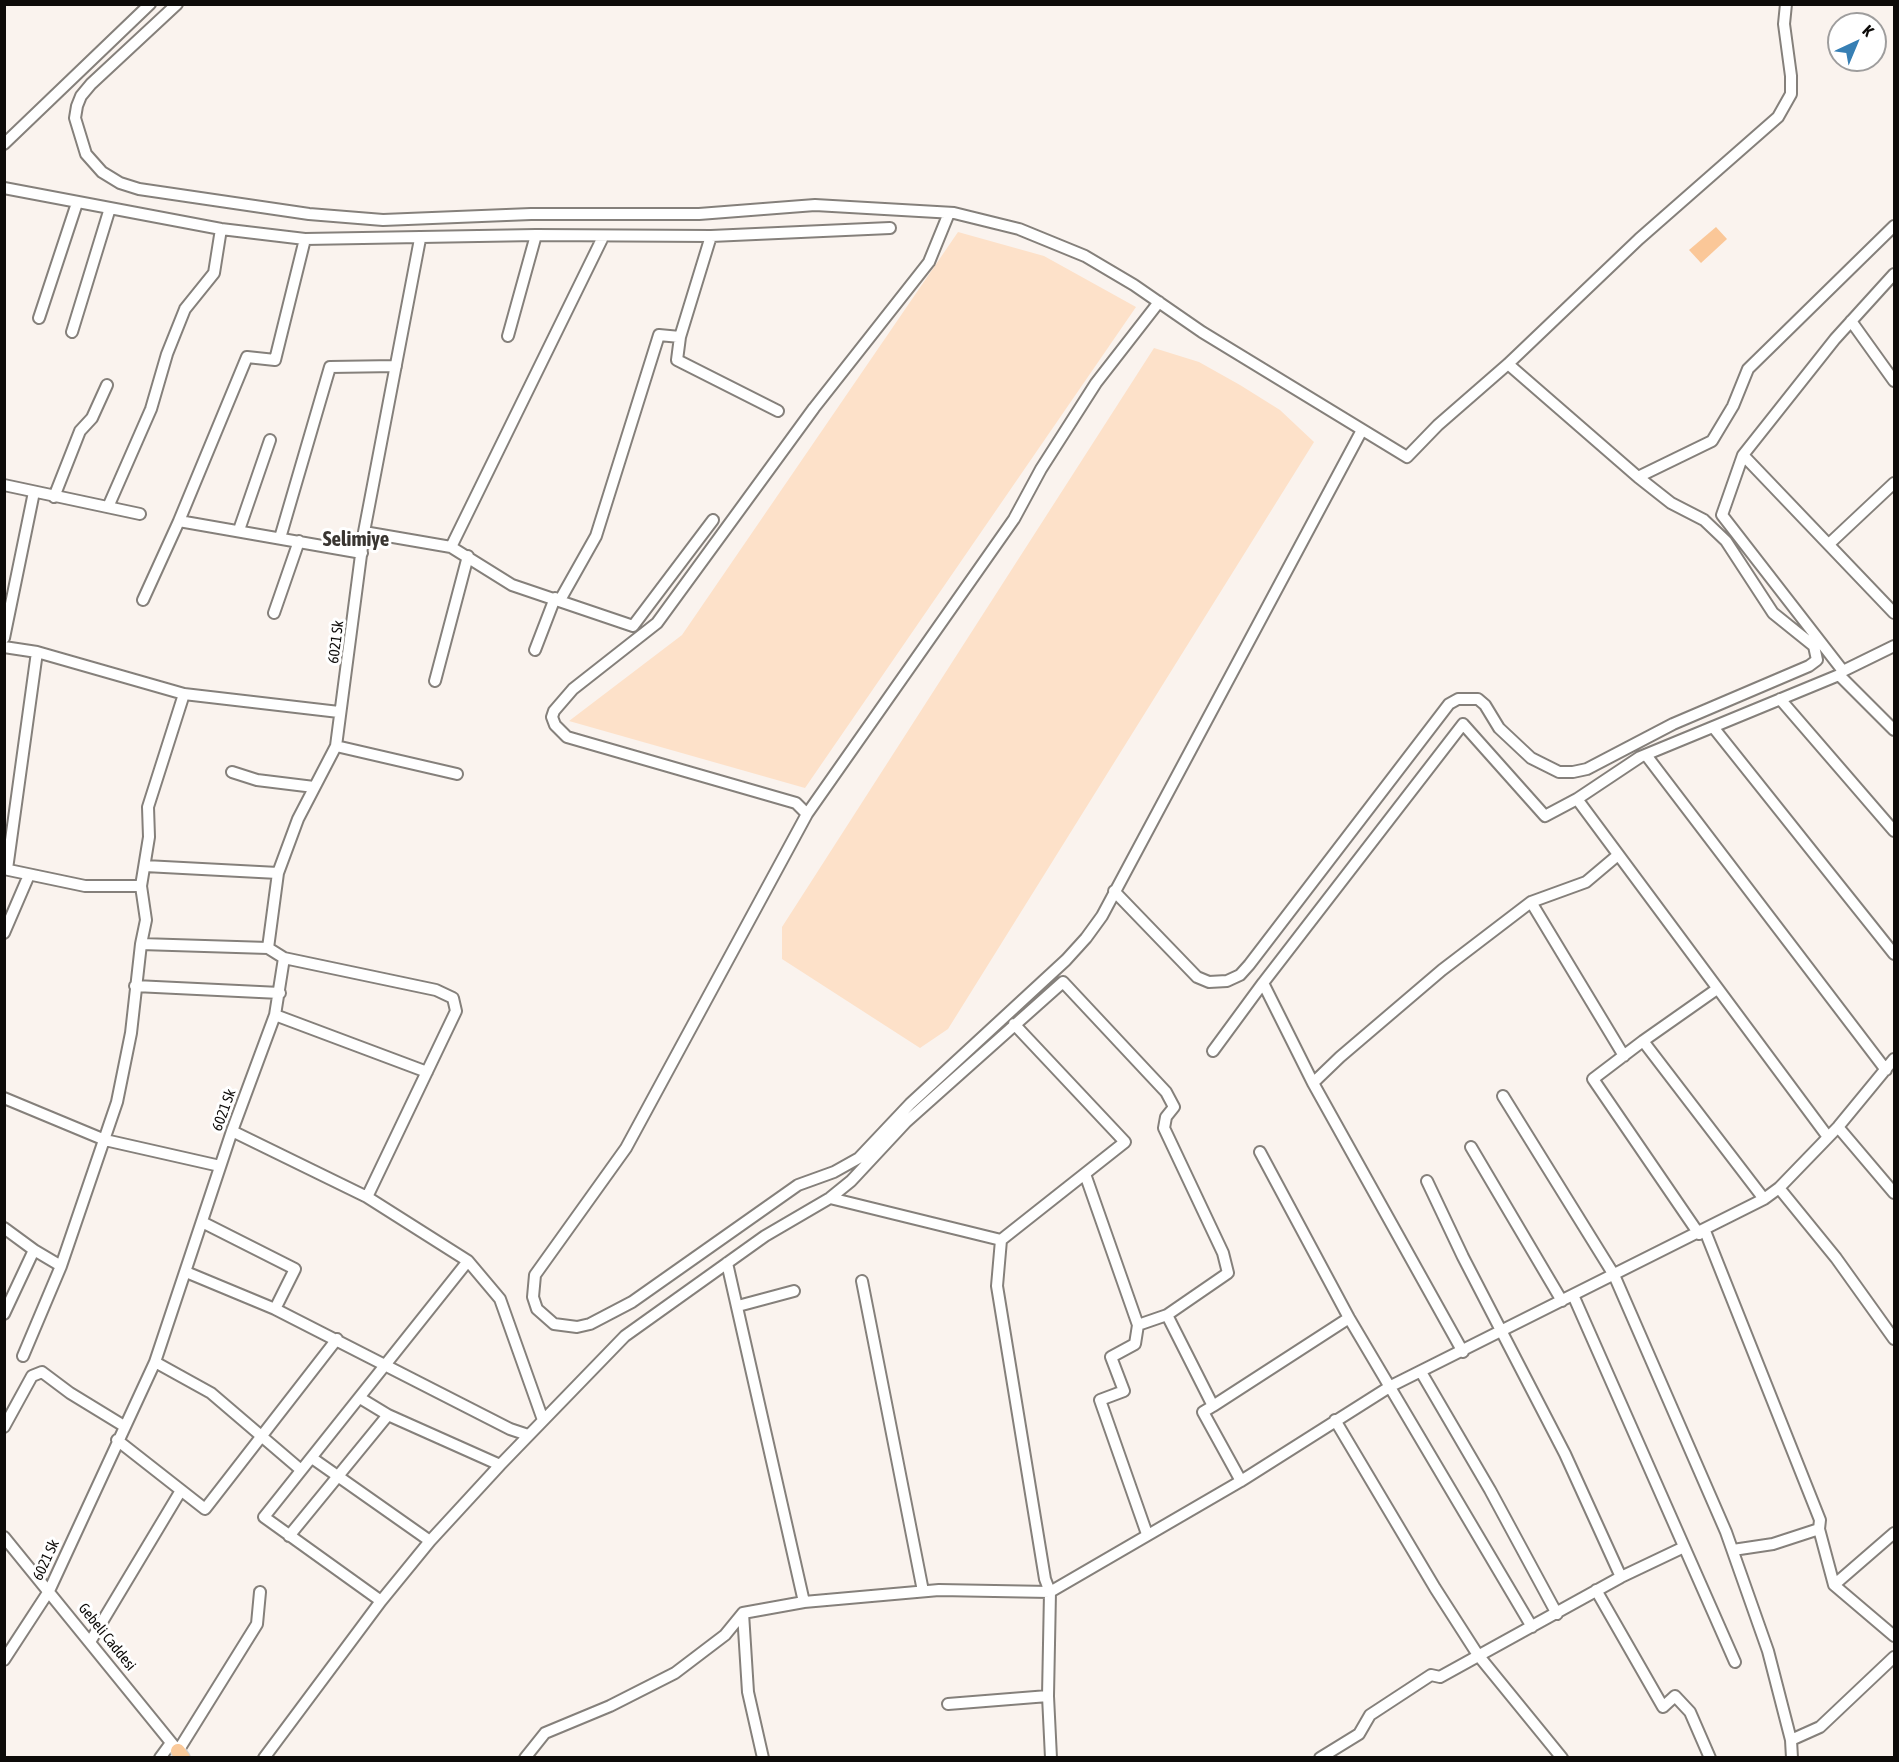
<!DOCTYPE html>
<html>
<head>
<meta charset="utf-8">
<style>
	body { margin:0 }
	#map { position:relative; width:1899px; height:1762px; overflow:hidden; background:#faf3ee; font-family:"Asap Condensed",sans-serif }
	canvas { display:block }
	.frame { position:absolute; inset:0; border:6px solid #0d0b09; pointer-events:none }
	.north { position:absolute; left:1827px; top:12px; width:60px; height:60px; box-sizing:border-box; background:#fff; border:2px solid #9e9d9d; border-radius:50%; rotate:44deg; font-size:16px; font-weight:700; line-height:24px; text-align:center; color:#0d0b09 }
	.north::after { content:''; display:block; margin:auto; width:21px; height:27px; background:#377fb4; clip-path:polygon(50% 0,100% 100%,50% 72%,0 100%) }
</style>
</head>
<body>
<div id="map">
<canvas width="1899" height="1762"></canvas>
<div class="frame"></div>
<div class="north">K</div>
</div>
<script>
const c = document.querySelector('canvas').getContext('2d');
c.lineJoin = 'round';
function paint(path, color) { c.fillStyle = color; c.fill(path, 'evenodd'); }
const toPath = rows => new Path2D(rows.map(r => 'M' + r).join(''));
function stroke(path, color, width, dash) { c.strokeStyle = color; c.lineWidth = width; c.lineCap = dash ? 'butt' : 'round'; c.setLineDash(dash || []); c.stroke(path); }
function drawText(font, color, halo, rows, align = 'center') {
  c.font = font + ' "Asap Condensed",sans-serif'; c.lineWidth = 6; c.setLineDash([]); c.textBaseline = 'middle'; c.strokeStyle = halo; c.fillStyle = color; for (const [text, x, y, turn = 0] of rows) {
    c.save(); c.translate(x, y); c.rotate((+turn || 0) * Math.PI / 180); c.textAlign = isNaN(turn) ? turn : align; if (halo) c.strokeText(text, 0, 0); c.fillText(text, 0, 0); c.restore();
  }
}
paint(toPath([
	[958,232,1044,256,1136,307,805,788,569,721,682,635],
	[1154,348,1199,362,1240,385,1280,410,1314,442,948,1029,920,1048,782,959,782,927]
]), '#fde1c9');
paint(toPath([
	[1716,227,1727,239,1701,263,1689,250]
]), '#fac798');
const minor = toPath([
	[177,4,91,84,81,96,77,106,75,118,86,154,102,172,120,183,139,189,309,214,383,220,531,214,699,214,815,205,954,213,1019,229,1085,256,1134,285,1202,332,1407,457,1438,425,1508,364,1639,239,1778,117,1791,94,1791,76,1784,24,1786,4],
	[4,144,150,4],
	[4,188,221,229,305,239,536,235,711,236,890,228],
	[949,213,929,262,814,408,657,623,573,689,554,711,552,717,555,725,567,737,796,803,807,814,626,1148,535,1275,533,1297,537,1309,554,1324,577,1327,590,1324,632,1302,798,1185,834,1172,859,1158,910,1104,1066,960,1086,938,1102,916,1362,430],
	[39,318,77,203],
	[1851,321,1894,381],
	[72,332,110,208],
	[508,336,536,235],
	[680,337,677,360,778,411],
	[1743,455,1894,613],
	[1638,477,1712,441,1733,406,1748,369,1894,226],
	[4,485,140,514],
	[54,497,80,431,92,418,107,385],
	[108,507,151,409,167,354,185,309,214,273,221,229],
	[179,521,247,357,275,360,305,239],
	[239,530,270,440],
	[364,532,451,547,512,585,633,626,713,520],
	[280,538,330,367,396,366],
	[1829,544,1894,483],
	[451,547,603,237],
	[143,600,179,521,362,553],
	[560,600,596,536,659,335,680,337,711,236],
	[274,613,299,541],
	[4,638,34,492],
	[4,647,37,652,184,694,339,712],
	[535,650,555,598],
	[1843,671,1894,646],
	[1839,675,1894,730],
	[435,681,468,556],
	[1780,699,1894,831],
	[1713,727,1894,954],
	[336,746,457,774],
	[1646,755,1886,1070],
	[232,772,257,780,314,787],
	[1577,799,1828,1137],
	[807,814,1014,519,1041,469,1096,383,1159,302],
	[145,866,278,873],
	[4,869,85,886,141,886],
	[7,869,37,652],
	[1114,891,1197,977,1209,982,1227,981,1240,975,1249,965,1449,704,1458,699,1478,699,1485,705,1499,728,1531,758,1559,772,1573,772,1587,769,1673,724,1809,666,1817,660,1814,646,1773,613,1726,541,1704,520,1671,503,1638,477,1508,364],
	[1531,902,1586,882,1618,855],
	[4,933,29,875],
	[141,944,268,948],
	[284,958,436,990,453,998,456,1011,367,1197],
	[1263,983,1463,724,1545,816,1577,799,1640,757,1839,675,1843,671,1722,515,1743,455,1835,339,1894,274],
	[135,986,280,993],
	[275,1015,427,1072],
	[1643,1041,1717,989],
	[1213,1051,1263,983,1313,1083,1463,1352],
	[1313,1083,1340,1057,1442,970,1531,902,1624,1056],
	[1503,1096,1614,1275,1726,1532,1768,1651,1791,1740,1792,1758],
	[4,1098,105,1140,220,1166],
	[1838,1127,1894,1193],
	[232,1131,367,1197,468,1261,500,1299,543,1420],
	[1471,1147,1562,1301],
	[1260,1152,1349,1318,1532,1627],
	[1085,1174,1138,1325,1135,1344,1111,1357,1124,1391,1100,1400,1147,1534],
	[1427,1181,1463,1257,1565,1454,1621,1577],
	[1779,1188,1836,1258,1894,1339],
	[830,1198,1001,1240],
	[202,1222,295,1269,275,1309],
	[4,1228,34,1250],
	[1705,1231,1820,1520,1819,1529,1834,1585,1894,1636],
	[1699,1234,1593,1079,1643,1041,1764,1199],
	[727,1263,804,1602],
	[186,1272,275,1309,510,1429,528,1435],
	[862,1281,923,1591],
	[1573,1295,1735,1662],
	[738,1306,794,1291],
	[4,1314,34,1250,61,1266,117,1102,131,1033,141,944,146,920,141,886,149,837,148,807,184,694],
	[1138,1325,1167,1315],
	[23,1356,61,1266],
	[155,1362,211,1393,301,1470],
	[1421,1372,1490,1490,1557,1614],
	[360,1398,388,1415,500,1465],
	[1213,1406,1349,1318],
	[1335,1420,1435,1588,1478,1655,1562,1758],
	[4,1427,32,1376,42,1372,70,1393,124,1426],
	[117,1440,205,1509,337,1339],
	[312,1458,430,1541],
	[289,1536,388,1415],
	[4,1537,178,1751,257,1624,260,1592],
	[1733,1550,1773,1544,1819,1529],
	[1834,1585,1894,1533],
	[1596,1590,1663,1707,1675,1696,1690,1712,1710,1758],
	[381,1601,264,1517,468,1261],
	[743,1613,748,1692,763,1758],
	[90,1642,180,1492],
	[4,1660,49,1591,155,1362,232,1131,275,1015,284,958,268,948,278,873,298,819,336,746,364,532,420,239],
	[948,1704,1048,1696],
	[1791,1740,1820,1727,1894,1657],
	[160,1758,171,1743],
	[264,1758,381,1601,430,1541,500,1465,625,1336,765,1236,830,1198,851,1181,906,1122,1063,982,1166,1092,1174,1107,1166,1117,1164,1128,1223,1253,1228,1273,1167,1315,1213,1406,1203,1412,1241,1481],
	[525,1758,545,1733,610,1706,675,1673,725,1635,743,1613,804,1602,939,1590,1050,1592,1045,1579,997,1286,1001,1240,1125,1142,1014,1024],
	[1051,1758,1048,1696,1050,1592,1241,1481,1391,1386,1764,1199,1779,1188,1838,1127,1894,1059],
	[1320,1758,1359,1734,1370,1715,1431,1675,1440,1677,1621,1577,1682,1548]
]);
const major = toPath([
	[178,1751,183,1758]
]);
stroke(minor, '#85807b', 14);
stroke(major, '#d3d3d3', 16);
stroke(minor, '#fff', 10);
stroke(major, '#faca9b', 14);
drawText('15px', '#0d0b09', '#fff', [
	["6021 Sk",336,642,-83],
	["6021 Sk",224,1110,-70],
	["6021 Sk",46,1560,-65],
	["Gebeli Caddesi",107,1637,51]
]);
drawText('bold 21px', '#393531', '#fff', [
	["Selimiye",356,539]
]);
</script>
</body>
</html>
